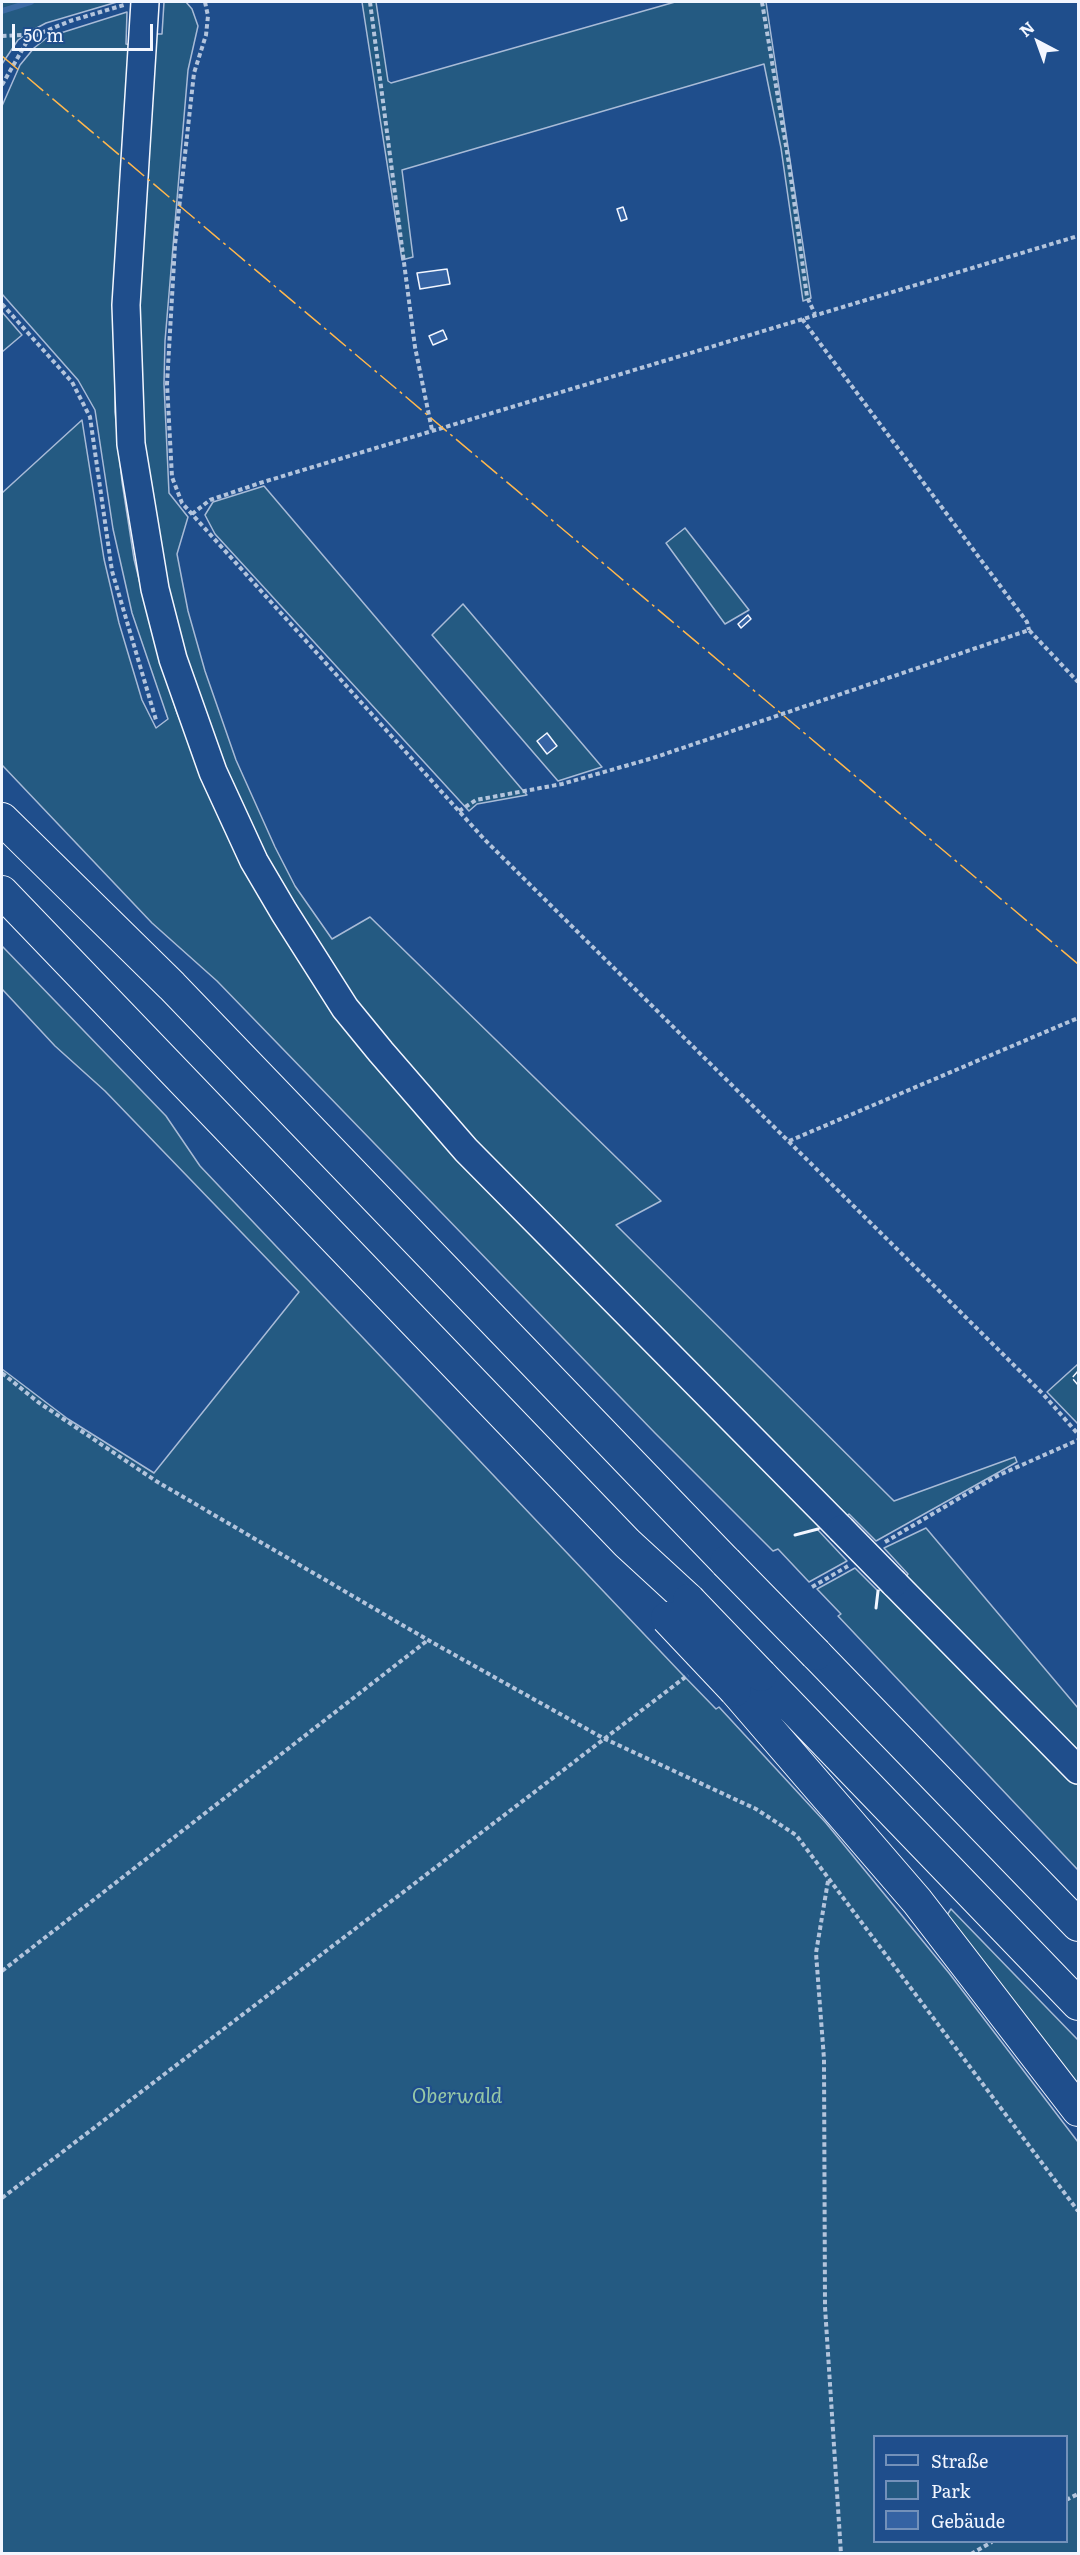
<!DOCTYPE html>
<html>
<head>
<meta charset="utf-8">
<style>
	body { margin:0 }
	#map { position:relative; width:1080px; height:2555px; overflow:hidden; background:#1f4e8c; font-family:Literata,serif }
	canvas { display:block }
	.frame { position:absolute; inset:0; border:3px solid #f2f6ff; pointer-events:none }
	.legend { position:absolute; left:873px; top:2435px; width:195px; height:108px; box-sizing:border-box; background:#1f4e8c; border:2px solid #7391ba; margin:0; padding:8px 10px; list-style:none; font-size:18px; color:#f2f6ff }
	.legend li { display:flex; align-items:center; gap:12px; height:30px }
	.legend b { width:30px; border:2px solid #7391ba }
	.north { position:absolute; left:1008px; top:12px; width:60px; height:60px; -webkit-text-stroke:4px #1f4e8c; paint-order:stroke; rotate:319deg; font-size:16px; font-weight:700; line-height:24px; text-align:center; color:#f2f6ff }
	.north::after { content:''; display:block; margin:auto; width:21px; height:27px; background:#f2f6ff; clip-path:polygon(50% 0,100% 100%,50% 72%,0 100%) }
	.scale { position:absolute; left:12px; top:24px; width:141px; height:27px; box-sizing:border-box; border:3px solid #f2f6ff; border-top:0; padding-left:8px; font-size:18px; line-height:21px; white-space:nowrap; color:#f2f6ff; -webkit-text-stroke:4px #1f4e8c; paint-order:stroke }
</style>
</head>
<body>
<div id="map">
<canvas width="1080" height="2555"></canvas>
<div class="frame"></div>
<ul class="legend">
<li><b style="height:8px;background:#1f4e8c"></b>Straße</li>
<li><b style="height:16px;background:#245a82"></b>Park</li>
<li><b style="height:16px;background:#3563a3"></b>Gebäude</li>
</ul>
<div class="north">N</div>
<div class="scale">50 m</div>
</div>
<script>
const c = document.querySelector('canvas').getContext('2d');
c.lineJoin = 'round';
function paint(path, color) { c.fillStyle = color; c.fill(path, 'evenodd'); }
const toPath = rows => new Path2D(rows.map(r => 'M' + r).join(''));
function stroke(path, color, width, dash) { c.strokeStyle = color; c.lineWidth = width; c.lineCap = dash ? 'butt' : 'round'; c.setLineDash(dash || []); c.stroke(path); }
function drawText(font, color, halo, rows, align = 'center') {
  c.font = font + ' Literata,serif'; c.lineWidth = 4.5; c.setLineDash([]); c.textBaseline = 'middle'; c.strokeStyle = halo; c.fillStyle = color; for (const [text, x, y, turn = 0] of rows) {
    c.save(); c.translate(x, y); c.rotate((+turn || 0) * Math.PI / 180); c.textAlign = isNaN(turn) ? turn : align; if (halo) c.strokeText(text, 0, 0); c.fillText(text, 0, 0); c.restore();
  }
}
const green = toPath([
	[2,2,117,2,46,23,33,30,18,40,2,64,2,2],
	[164,2,186,2,192,9,198,26,188,70,165,341,164,384,169,493,188,517,177,554,188,611,205,671,236,760,275,847,295,886,332,939,370,917,661,1201,616,1225,894,1501,1015,1457,1017,1462,876,1541,849,1514,845,1518,475,1142,353,999,273,873,212,739,173,616,141,441,136,332,154,34,162,34,164,2],
	[362,2,376,2,388,81,391,83,675,2,766,2,811,298,803,301,781,148,764,64,402,170,413,257,402,260,362,2],
	[127,12,126,44,131,45,115,266,115,412,122,482,134,559,152,632,177,713,201,771,314,980,822,1526,818,1530,847,1561,809,1582,778,1549,773,1551,655,1433,217,981,152,923,2,765,2,493,82,420,104,559,119,623,142,700,156,728,168,719,132,613,113,529,95,410,78,380,2,294,2,106,20,65,34,48,48,37,127,12],
	[2,312,22,335,2,352,2,312],
	[264,486,520,787,527,795,477,804,469,811,215,534,205,515,213,502,264,486],
	[685,528,749,610,725,624,666,543,685,528],
	[463,604,602,767,558,781,432,635,463,604],
	[2,946,166,1116,200,1166,680,1672,716,1709,719,1707,826,1823,949,1973,1078,2142,1078,2553,2,2553,2,1369,68,1419,154,1473,299,1292,105,1091,55,1046,2,989,2,946],
	[874,2436,1066,2436,1066,2542,874,2542,874,2436],
	[1078,1364,1078,1424,1047,1392,1078,1364],
	[926,1528,1078,1708,1078,1754,905,1578,908,1574,884,1548,926,1528],
	[855,1568,878,1591,882,1589,892,1596,1078,1784,1078,1870,838,1616,841,1614,817,1589,855,1568],
	[951,1909,1078,2040,1078,2086,947,1915,951,1909]
]);
paint(green, '#245a82');
stroke(green, '#a8bbd7', 1.5);
stroke(toPath([
	[2,11,31,2]
]), '#3b69a3', 6);
const building = toPath([
	[623,207,627,219,621,221,617,209,623,207],
	[447,269,450,284,420,289,417,273,447,269],
	[443,330,447,339,433,345,429,336,443,330],
	[748,615,751,619,741,628,738,624,748,615],
	[547,733,557,746,547,754,537,741,547,733]
]);
paint(building, '#3563a3');
stroke(building, '#f2f6ff', 1.5);
const primary = toPath([
	[145,2,126,305,131,444,155,589,173,659,213,772,254,861,284,912,345,1008,381,1052,466,1150,841,1529],
	[894,1583,1078,1770]
]);
const motorway = toPath([
	[2,819,172,986,726,1562],
	[2,892,627,1543,689,1600],
	[816,1654,1078,1925],
	[761,1675,1078,2004],
	[735,1690,917,1901,1078,2110]
]);
stroke(primary, '#f2f6ff', 30);
stroke(motorway, '#f2f6ff', 34);
stroke(toPath([
	[205,2,208,16,206,35,194,73,175,245,167,384,172,477,182,503,484,839,1043,1394,1078,1434],
	[370,2,415,347,432,430],
	[762,2,789,164,807,297,815,314],
	[2,36,22,35,29,38],
	[2,85,29,38,70,21,124,5],
	[2,304,72,382,90,417,112,571,156,720],
	[802,319,1027,622,1029,630],
	[192,514,210,500,260,483,1078,236],
	[459,811,476,800,562,784,653,758,1029,630,1078,682],
	[789,1141,1078,1018],
	[2,1373,38,1402,156,1481,428,1640,603,1738,756,1809,796,1835,1078,2211],
	[885,1542,997,1476,1078,1440],
	[812,1587,848,1566],
	[828,1881,816,1953,824,2059,825,2307,841,2554],
	[2,1971,428,1640],
	[2,2198,688,1675],
	[1066,2500,1078,2494],
	[971,2554,992,2542]
]), '#b3c4dc', 4, [4.5, 3]);
stroke(primary, '#1f4e8c', 27);
stroke(motorway, '#1f4e8c', 32);
const primaryBridge = toPath([
	[841,1529,894,1583]
]);
const motorwayBridge = toPath([
	[726,1562,816,1654],
	[689,1600,761,1675],
	[667,1618,735,1690]
]);
stroke(primaryBridge, '#f2f6ff', 30, []);
stroke(motorwayBridge, '#f2f6ff', 34, []);
stroke(primaryBridge, '#1f4e8c', 27);
stroke(motorwayBridge, '#1f4e8c', 32);
stroke(toPath([
	[1078,1371,1072,1378,1078,1385]
]), '#f2f6ff', 1.5, [8, 3]);
stroke(toPath([
	[795,1535,818,1529],
	[876,1608,878,1591]
]), '#f2f6ff', 3);
stroke(toPath([
	[2,56,1078,964]
]), '#ffb74d', 1.5, [21, 4.5, 3, 4.5]);
drawText('italic 20px', '#97c8a6', '#1f4e8c', [
	["Oberwald",457,2097]
]);
</script>
</body>
</html>
